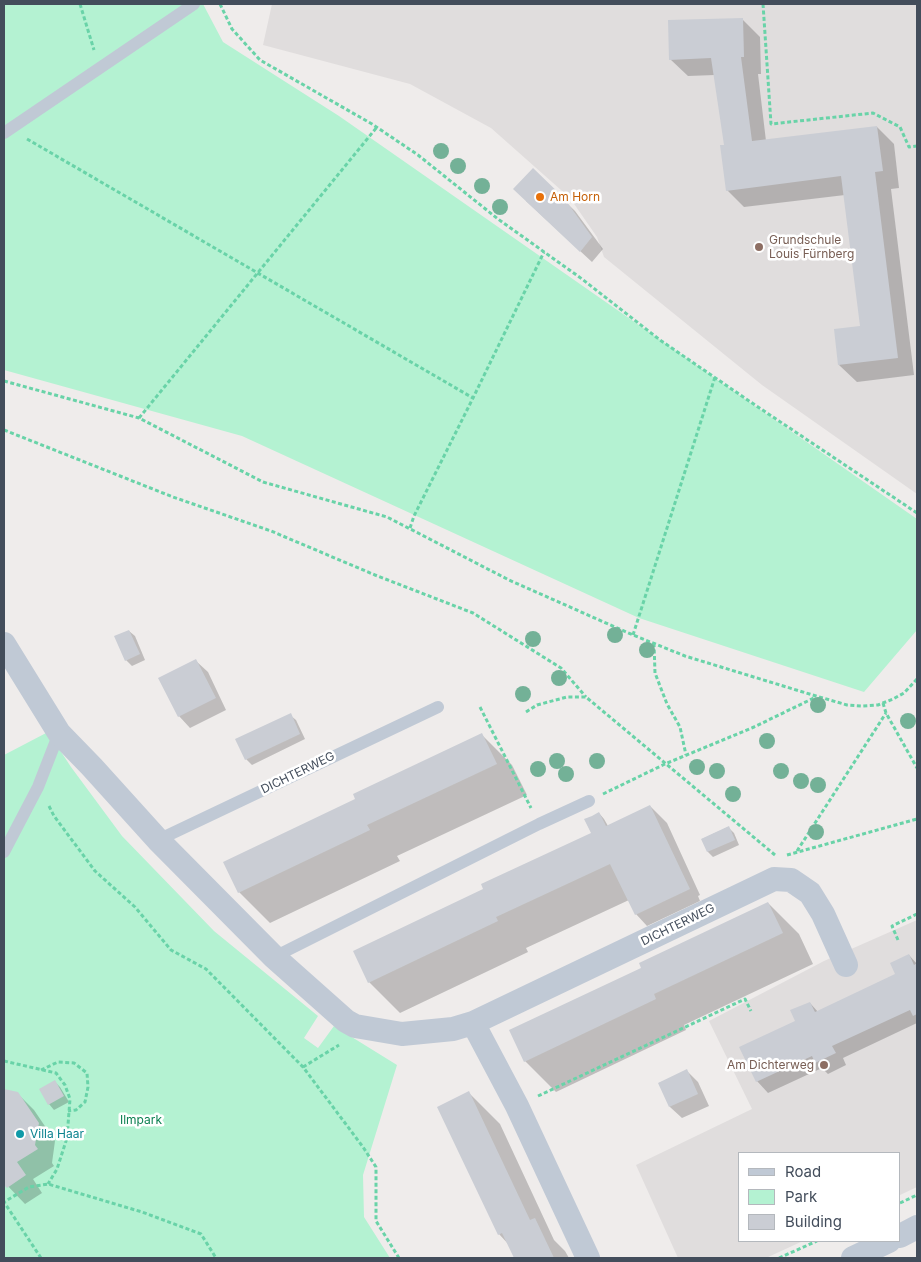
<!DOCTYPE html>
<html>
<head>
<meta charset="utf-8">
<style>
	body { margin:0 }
	#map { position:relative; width:921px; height:1262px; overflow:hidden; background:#efeceb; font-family:Inter,sans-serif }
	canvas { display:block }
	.frame { position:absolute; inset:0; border:5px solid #434d5b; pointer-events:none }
	.legend { position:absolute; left:738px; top:1152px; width:162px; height:90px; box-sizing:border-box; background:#fff; border:1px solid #b4b8bd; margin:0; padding:6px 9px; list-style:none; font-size:15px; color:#434d5b }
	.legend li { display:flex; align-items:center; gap:10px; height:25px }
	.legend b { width:25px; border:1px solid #b4b8bd }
</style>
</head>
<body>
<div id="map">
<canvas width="921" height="1262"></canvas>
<div class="frame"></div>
<ul class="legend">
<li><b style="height:6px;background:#c0c9d5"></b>Road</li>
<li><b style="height:14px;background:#b4f2d2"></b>Park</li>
<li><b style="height:14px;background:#cacdd4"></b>Building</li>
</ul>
</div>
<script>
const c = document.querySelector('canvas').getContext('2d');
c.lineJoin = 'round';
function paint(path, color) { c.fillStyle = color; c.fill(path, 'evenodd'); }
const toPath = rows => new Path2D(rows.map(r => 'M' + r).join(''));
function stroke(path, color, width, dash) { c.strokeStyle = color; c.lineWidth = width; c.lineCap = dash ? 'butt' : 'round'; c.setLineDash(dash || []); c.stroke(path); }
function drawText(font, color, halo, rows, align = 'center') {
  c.font = font + ' Inter,sans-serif'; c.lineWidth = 5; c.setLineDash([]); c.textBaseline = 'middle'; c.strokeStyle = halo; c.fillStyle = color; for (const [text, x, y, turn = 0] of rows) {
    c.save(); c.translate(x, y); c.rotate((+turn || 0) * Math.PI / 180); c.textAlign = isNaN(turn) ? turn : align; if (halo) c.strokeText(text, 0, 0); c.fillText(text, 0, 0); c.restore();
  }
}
paint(toPath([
	[272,4,917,4,917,494,762,385,604,257,597,237,570,198,491,128,410,84,263,45],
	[917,920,917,1187,900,1195,900,1153,740,1153,740,1241,803,1241,766,1258,678,1258,636,1165,752,1109,709,1021,824,961]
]), '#e0dddd');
paint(toPath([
	[4,4,203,4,223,42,339,116,917,519,917,630,864,692,639,618,242,436,4,370],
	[48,732,71,767,122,836,214,931,318,1016,304,1038,318,1048,334,1026,397,1065,363,1175,364,1217,390,1258,4,1258,4,755]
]), '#b4f2d2');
paint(toPath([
	[743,20,760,37,761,74,758,74,766,141,877,127,894,144,899,188,891,189,914,375,857,382,839,365,861,327,845,195,744,207,727,190,725,146,715,75,688,76,670,59],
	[533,170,575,211,603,249,592,262,526,201],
	[129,631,135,636,145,660,132,666,126,660],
	[196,661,208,672,226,710,190,728,179,716],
	[290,715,296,720,305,739,252,765,246,759],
	[481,734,512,765,527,795,397,856,400,861,270,923,239,892,356,800],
	[650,806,667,823,700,895,698,896,700,901,647,926,636,914,629,900,526,948,528,952,400,1013,369,982,484,890,593,833,599,813,604,819,608,826],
	[728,827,734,833,739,845,713,857,708,852,702,839],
	[768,903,799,934,813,964,684,1025,686,1030,556,1092,525,1061,643,968],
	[909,955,917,964,917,1023,843,1058,846,1065,828,1074,822,1068,768,1093,757,1081,810,1003,818,1012,897,974],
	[687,1071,698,1082,709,1106,682,1118,670,1107,659,1083],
	[55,1082,60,1087,69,1102,54,1110,49,1104],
	[4,1090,17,1093,34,1110,55,1141,52,1163,54,1166,33,1179,42,1193,25,1204,4,1182],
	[469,1093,500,1124,554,1240,565,1251,569,1258,516,1258,510,1246,499,1234]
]), '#0003');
paint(toPath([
	[743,18,744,57,741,57,752,141,877,126,883,171,875,172,898,358,838,365,834,329,860,326,841,176,726,191,720,145,724,145,711,58,669,60,668,20],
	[533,168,564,198,592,237,580,252,513,189],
	[129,630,140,654,125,661,114,636],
	[196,659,216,698,178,717,158,678],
	[291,713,300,734,245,760,235,739],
	[482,733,497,764,367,825,370,830,238,893,223,862,355,799,353,794],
	[650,805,690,889,635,915,610,864,496,917,498,921,368,983,353,951,483,889,481,884,591,833,584,819,592,816,599,812,606,826],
	[729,826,735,840,707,852,701,839],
	[768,902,783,933,654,994,656,999,524,1062,509,1030,641,968,639,963],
	[909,954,914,965,917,963,917,1014,913,1016,910,1010,832,1046,836,1053,815,1063,812,1056,756,1082,739,1047,795,1021,790,1010,810,1002,815,1012,895,974,890,963],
	[687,1069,698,1094,669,1107,658,1083],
	[55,1080,64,1096,48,1105,39,1089],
	[4,1089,18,1092,39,1123,35,1145,38,1149,17,1162,26,1175,7,1188,4,1185],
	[469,1091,530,1220,535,1218,554,1258,514,1258,502,1233,498,1235,437,1107]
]), '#cacdd4');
stroke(toPath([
	[80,4,94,50],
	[220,4,232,29,260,60,372,124,418,155,498,219,582,279,660,340,755,405,917,513],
	[763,4,771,124,873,113,900,127,909,147,917,146],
	[27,139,473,398],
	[4,381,139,418,263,482,387,517,509,580,633,635,685,656,816,696,847,705,862,706,878,705,893,699,904,693,917,679],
	[139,418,377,127],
	[4,430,173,497,271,531,375,575,473,613,561,668,586,697],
	[410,528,414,516,473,398,544,252],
	[633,635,715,377],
	[654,643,655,673,667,704,680,727,686,755],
	[883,703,886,713,917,768],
	[480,707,531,808],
	[526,712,537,705,567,697,586,697,775,855],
	[603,794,665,764,754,727,816,697],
	[49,806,54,816,95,871,135,907,171,950,206,969,303,1067,363,1147,376,1167,376,1221,399,1258],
	[797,851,886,713],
	[787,855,917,819],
	[898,940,892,926,917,914],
	[4,1061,56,1073,65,1085,70,1099,67,1138,57,1169,48,1184],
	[303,1067,339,1045],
	[41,1070,58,1062,74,1063,87,1073,88,1087,85,1102,76,1110,68,1111],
	[538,1096,745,999,751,1011],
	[900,1203,917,1195],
	[41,1258,4,1202,29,1187,48,1184,142,1212,201,1234,216,1258],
	[779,1258,817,1241]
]), '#69d3a8', 3, [4, 2.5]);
stroke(toPath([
	[4,133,194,4],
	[158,840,438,707],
	[4,852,38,787,59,733],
	[274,957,539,824,589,801]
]), '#c0c9d5', 12);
stroke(toPath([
	[4,644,59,733,92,767,158,840,274,957,346,1021,355,1026,402,1034,453,1029,473,1023,517,1106,588,1258],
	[473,1023,774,879,791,880,810,893,823,914,846,965],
	[900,1236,917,1227],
	[853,1258,889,1241]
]), '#c0c9d5', 24);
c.fillStyle = '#73b197';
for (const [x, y] of [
	[441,151],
	[458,166],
	[482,186],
	[500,207],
	[615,635],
	[533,639],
	[647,650],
	[559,678],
	[523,694],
	[818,705],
	[908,721],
	[767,741],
	[557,761],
	[597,761],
	[697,767],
	[538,769],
	[717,771],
	[781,771],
	[566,774],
	[801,781],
	[818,785],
	[733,794],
	[816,832]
]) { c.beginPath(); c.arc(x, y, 8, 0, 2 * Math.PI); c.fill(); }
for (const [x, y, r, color] of [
	[540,197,5,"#e8710a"],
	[759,247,5,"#8d6e63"],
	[824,1065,5,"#8d6e63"],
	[20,1134,5,"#0f9aa8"]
]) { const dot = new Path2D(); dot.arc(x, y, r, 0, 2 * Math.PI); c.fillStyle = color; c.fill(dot); stroke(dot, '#fff', 2); }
drawText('12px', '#c56008', '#fff', [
	["Am Horn",550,197]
], 'left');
drawText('12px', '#785e54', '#fff', [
	["Grundschule",769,240],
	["Louis Fürnberg",769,254],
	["Am Dichterweg",814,1065,"right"]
], 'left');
drawText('12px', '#434d5b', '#fff', [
	["DICHTERWEG",298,773,-26],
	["DICHTERWEG",678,925,-26]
]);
drawText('12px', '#0e8152', '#fff', [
	["Ilmpark",141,1120]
]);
drawText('12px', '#0d838f', '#fff', [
	["Villa Haar",30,1134]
], 'left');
</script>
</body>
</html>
